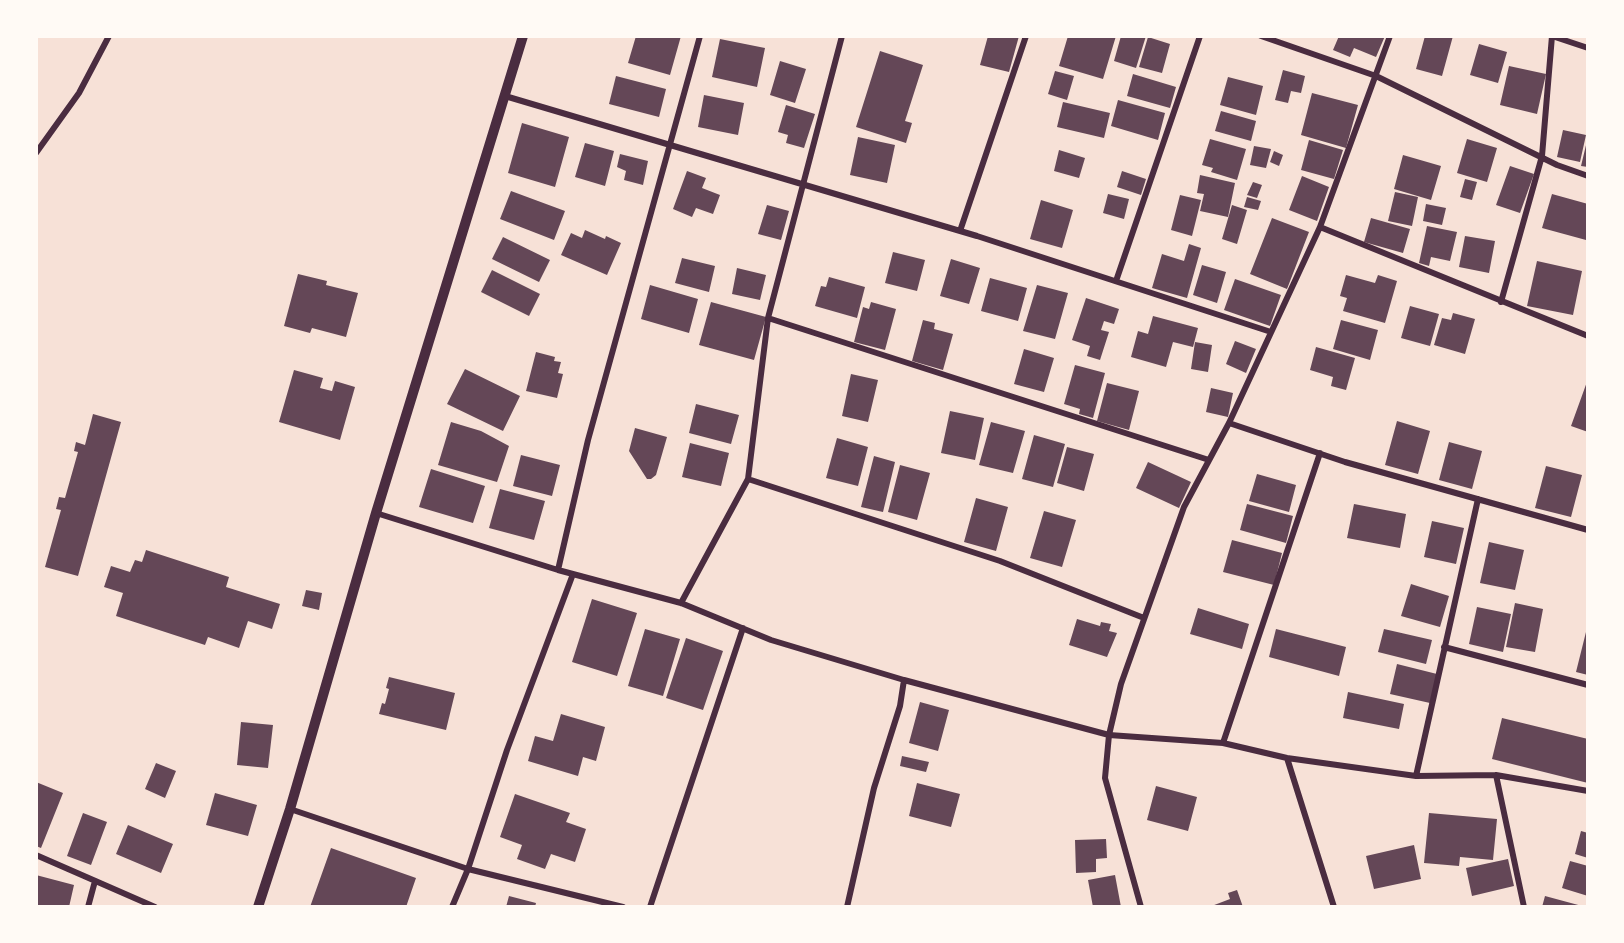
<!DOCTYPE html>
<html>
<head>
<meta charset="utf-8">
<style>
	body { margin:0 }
	#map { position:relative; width:1624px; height:943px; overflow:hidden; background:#f7e1d7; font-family:"IBM Plex Sans",sans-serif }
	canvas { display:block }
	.frame { position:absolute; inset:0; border:38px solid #fffaf5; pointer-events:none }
</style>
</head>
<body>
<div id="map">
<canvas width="1624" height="943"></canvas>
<div class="frame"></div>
</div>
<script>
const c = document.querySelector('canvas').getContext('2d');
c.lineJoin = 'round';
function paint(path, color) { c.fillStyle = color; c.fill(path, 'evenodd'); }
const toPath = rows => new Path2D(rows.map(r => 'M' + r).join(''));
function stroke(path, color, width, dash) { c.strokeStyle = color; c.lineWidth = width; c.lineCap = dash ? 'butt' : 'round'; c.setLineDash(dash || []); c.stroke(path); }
paint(toPath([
	[636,36,681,36,670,75,628,63],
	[988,36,1019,36,1009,72,980,65],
	[1068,36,1116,36,1103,79,1059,66],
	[1121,36,1146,36,1136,68,1114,61],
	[1339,36,1349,37,1385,36,1376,57,1354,48,1350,57,1333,50],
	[1425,36,1453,36,1442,76,1416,69],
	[1148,37,1170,44,1162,73,1139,67],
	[720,39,765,48,757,87,712,77],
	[1479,44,1507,52,1498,83,1470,75],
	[880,51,923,65,905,121,912,123,906,143,856,127],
	[780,61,806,69,795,103,770,95],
	[1509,66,1546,74,1537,114,1500,105],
	[1283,70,1305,76,1301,93,1291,91,1288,103,1275,100],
	[1055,71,1074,76,1067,100,1048,94],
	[1133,74,1176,87,1170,108,1127,96],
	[616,76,666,89,659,117,609,104],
	[1228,77,1263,86,1256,115,1220,105],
	[1312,93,1358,105,1346,148,1301,135],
	[704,95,744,103,738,135,698,127],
	[1118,100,1165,113,1158,140,1111,126],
	[1063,102,1110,113,1104,138,1057,127],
	[786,105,815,114,804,148,786,143,788,135,778,132],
	[1221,111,1256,121,1251,141,1215,131],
	[522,123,569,137,555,187,508,173],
	[1563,130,1586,135,1580,162,1557,157],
	[858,137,895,145,887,183,850,175],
	[1210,139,1246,149,1237,180,1211,172,1213,168,1202,165],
	[1467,139,1497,148,1487,182,1457,173],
	[1309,140,1343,150,1334,179,1301,170],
	[1587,141,1588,141,1588,167,1581,166],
	[585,143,614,151,605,186,575,177],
	[1254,146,1271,149,1266,168,1250,165],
	[1059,150,1085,158,1079,178,1054,171],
	[1274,151,1283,155,1279,166,1270,162],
	[620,154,648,161,643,185,624,180,626,171,617,167],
	[1403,155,1441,166,1431,200,1394,189],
	[1510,166,1534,174,1520,213,1496,205],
	[687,171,706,178,702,188,720,195,713,214,696,208,692,217,673,209],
	[1122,171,1146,179,1141,195,1117,187],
	[1200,175,1235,183,1228,217,1200,211,1204,194,1197,193],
	[1302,176,1329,187,1317,221,1289,210],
	[1465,179,1477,182,1472,200,1460,197],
	[1253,182,1262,185,1257,198,1247,195],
	[511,191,565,211,554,240,500,219],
	[1395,192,1418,197,1412,226,1388,221],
	[1108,194,1129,199,1124,219,1103,213],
	[1552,194,1588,204,1588,232,1586,240,1542,228],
	[1180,195,1201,200,1192,236,1171,230],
	[1247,197,1261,201,1258,210,1244,207],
	[1041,200,1073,210,1062,248,1030,239],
	[1426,204,1446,208,1442,225,1423,221],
	[767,205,789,211,781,240,758,234],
	[1232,205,1247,210,1237,244,1222,239],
	[1272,218,1309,232,1287,289,1250,274],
	[1371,218,1410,229,1403,253,1364,242],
	[1427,226,1457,232,1450,261,1431,257,1429,266,1419,263],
	[585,230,605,239,606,236,621,243,607,275,561,255,571,233,582,238],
	[1465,236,1495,241,1489,273,1459,267],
	[503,237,550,260,539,282,492,259],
	[1189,244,1201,248,1187,298,1152,288,1162,254,1184,261],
	[893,252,925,260,917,291,885,283],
	[682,258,715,266,709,292,675,283],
	[951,259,980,268,969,304,940,296],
	[1537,261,1582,271,1573,315,1527,306],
	[1202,265,1226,272,1217,303,1193,295],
	[737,268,766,275,760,300,732,294],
	[492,270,540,294,529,316,481,292],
	[298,274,327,281,326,285,358,293,346,337,312,328,310,333,284,326],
	[1346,275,1375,283,1378,275,1397,281,1385,323,1343,311,1347,298,1340,296],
	[829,277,865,287,857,318,815,306,821,286,826,287],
	[990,278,1027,288,1018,321,981,311],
	[1235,279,1281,295,1270,326,1224,310],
	[650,285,698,299,689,333,641,319],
	[1037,285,1068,293,1055,339,1023,331],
	[1086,298,1119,309,1114,324,1104,321,1101,330,1109,332,1100,360,1087,356,1090,346,1072,340],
	[711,302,766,317,754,360,699,345],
	[871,302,896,309,885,350,854,342,863,307,869,309],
	[1410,306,1439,314,1430,346,1401,338],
	[1453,313,1475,319,1465,354,1434,345,1442,318,1451,320],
	[1153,316,1198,328,1193,347,1173,342,1166,367,1131,357,1138,331,1148,334],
	[923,320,935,323,934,329,953,334,943,370,912,361],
	[1341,320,1378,330,1370,360,1333,349],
	[1235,341,1256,349,1246,373,1226,364],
	[1195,342,1212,345,1208,372,1191,369],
	[1316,347,1355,358,1346,390,1331,386,1333,377,1310,370],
	[1024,349,1054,358,1044,392,1014,384],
	[536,352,555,357,554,361,561,362,558,373,563,374,557,398,526,391],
	[1075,365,1105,373,1093,418,1079,414,1080,409,1064,404],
	[465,369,520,396,503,431,447,404],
	[294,370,323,378,320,388,332,391,335,381,355,387,340,440,279,422],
	[851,374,878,380,868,422,842,416],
	[1588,379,1588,432,1571,426],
	[1107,383,1139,391,1129,430,1097,421],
	[1211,388,1233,393,1228,417,1206,412],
	[696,404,739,415,731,444,689,433],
	[950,411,984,418,975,460,941,453],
	[93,414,121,422,78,576,45,567,61,510,56,509,59,497,65,498,78,452,74,451,76,442,85,445],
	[1397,421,1430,431,1418,474,1385,465],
	[451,422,481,431,509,446,497,482,438,465],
	[991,422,1025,431,1013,473,979,465],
	[635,428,667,437,656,475,651,479,647,479,629,451],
	[1034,435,1065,444,1053,487,1022,479],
	[837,438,868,447,858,486,826,478],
	[1449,442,1482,451,1472,489,1439,480],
	[690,443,729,453,721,486,682,477],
	[1067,447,1094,454,1084,491,1057,483],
	[521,455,560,465,552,496,513,486],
	[874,456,895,462,883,512,861,507],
	[1148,462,1191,482,1179,508,1136,488],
	[900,465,930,473,917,520,888,512],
	[1546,466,1582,475,1571,517,1535,508],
	[431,469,485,486,473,523,419,507],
	[1257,474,1296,485,1289,512,1249,501],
	[500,489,545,501,534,540,489,528],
	[976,498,1008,507,996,551,964,542],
	[1247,504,1293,516,1286,543,1240,530],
	[1354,504,1406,514,1400,548,1347,538],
	[1044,511,1076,520,1062,567,1030,558],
	[1432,521,1464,528,1456,564,1424,557],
	[1232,540,1282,553,1274,585,1223,572],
	[1489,542,1524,550,1515,590,1480,583],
	[146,550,229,577,226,587,280,604,272,629,248,621,239,648,208,637,205,645,116,616,123,593,104,587,111,566,130,572,135,560,142,562],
	[1411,584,1449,596,1440,627,1401,616],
	[306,590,322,593,319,610,302,606],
	[592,599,637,613,617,676,572,662],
	[1515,603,1543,609,1535,652,1506,647],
	[1477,607,1511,614,1503,652,1469,644],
	[1198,608,1249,624,1242,649,1190,634],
	[1077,619,1100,626,1101,622,1111,624,1109,631,1117,633,1107,657,1069,645],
	[645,629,680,639,663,696,628,686],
	[1276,629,1346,647,1339,676,1269,657],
	[1384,629,1432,640,1426,664,1378,652],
	[1586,632,1588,633,1588,675,1576,672],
	[686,638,723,651,703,710,666,698],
	[1397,664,1437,674,1430,703,1390,694],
	[389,677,455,693,446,730,379,714,382,703,385,704,389,689,386,688],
	[1348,692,1404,704,1399,729,1343,718],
	[920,702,949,710,938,751,909,743],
	[561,714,605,727,596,761,583,757,578,776,528,761,535,736,553,741],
	[1502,718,1588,739,1588,783,1492,759],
	[241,722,273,725,268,768,237,765],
	[902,756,929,762,926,772,900,766],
	[156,763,176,771,165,798,145,789],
	[36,782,63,793,41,848,36,846],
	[917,783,960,794,951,827,909,816],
	[1156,786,1197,797,1188,831,1147,820],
	[215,793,257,805,248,836,206,825],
	[515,794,570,813,566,822,586,829,575,862,551,854,545,869,517,859,522,845,500,837],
	[83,813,107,822,91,865,67,856],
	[1429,813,1497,819,1493,860,1460,857,1459,866,1424,863],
	[128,825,173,844,161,873,116,854],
	[1581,831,1588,833,1588,858,1575,854],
	[1106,839,1107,858,1096,859,1096,872,1076,873,1075,840],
	[1414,845,1421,879,1374,889,1366,856],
	[331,848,416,878,406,907,310,907],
	[1508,859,1514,886,1472,896,1466,868],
	[1570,861,1588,866,1588,896,1562,888],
	[36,875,74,885,69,907,36,907],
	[1115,875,1121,907,1093,907,1088,880],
	[1237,890,1243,907,1209,907,1230,899,1228,893],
	[509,896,536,903,535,907,506,907],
	[1545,896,1582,906,1582,907,1542,907]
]), '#644757');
stroke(toPath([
	[1261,36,1376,76,1557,165,1588,176],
	[1552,36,1588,48],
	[505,96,977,236,1271,332],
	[36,153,79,93,109,36],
	[1320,227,1588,336],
	[960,231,1026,36],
	[1116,281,1200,36],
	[1501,302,1542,156,1552,36],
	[768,318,1209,460],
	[1229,423,1345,462,1588,530],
	[748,479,1000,561,1144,618],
	[376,513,558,570,681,603,771,640,904,680,1109,735,1223,743,1287,758,1416,776,1496,775,1588,791],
	[558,570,588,440,700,36],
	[681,603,748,479,768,318,842,36],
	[1444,647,1588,685],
	[1223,743,1320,453],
	[1287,758,1334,907],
	[1496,775,1524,907],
	[1416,776,1478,499],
	[290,809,468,869,623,907],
	[36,855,155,907],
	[88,907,95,881],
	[452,907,468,869,507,750,573,574],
	[650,907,743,628],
	[847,907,874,788,900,706,904,680],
	[1141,907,1105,778,1109,735,1121,684,1184,507,1229,423,1320,227,1390,36]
]), '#4a2c40', 6);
stroke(toPath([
	[258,907,290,809,376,513,523,36]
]), '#4a2c40', 10);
</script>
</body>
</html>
